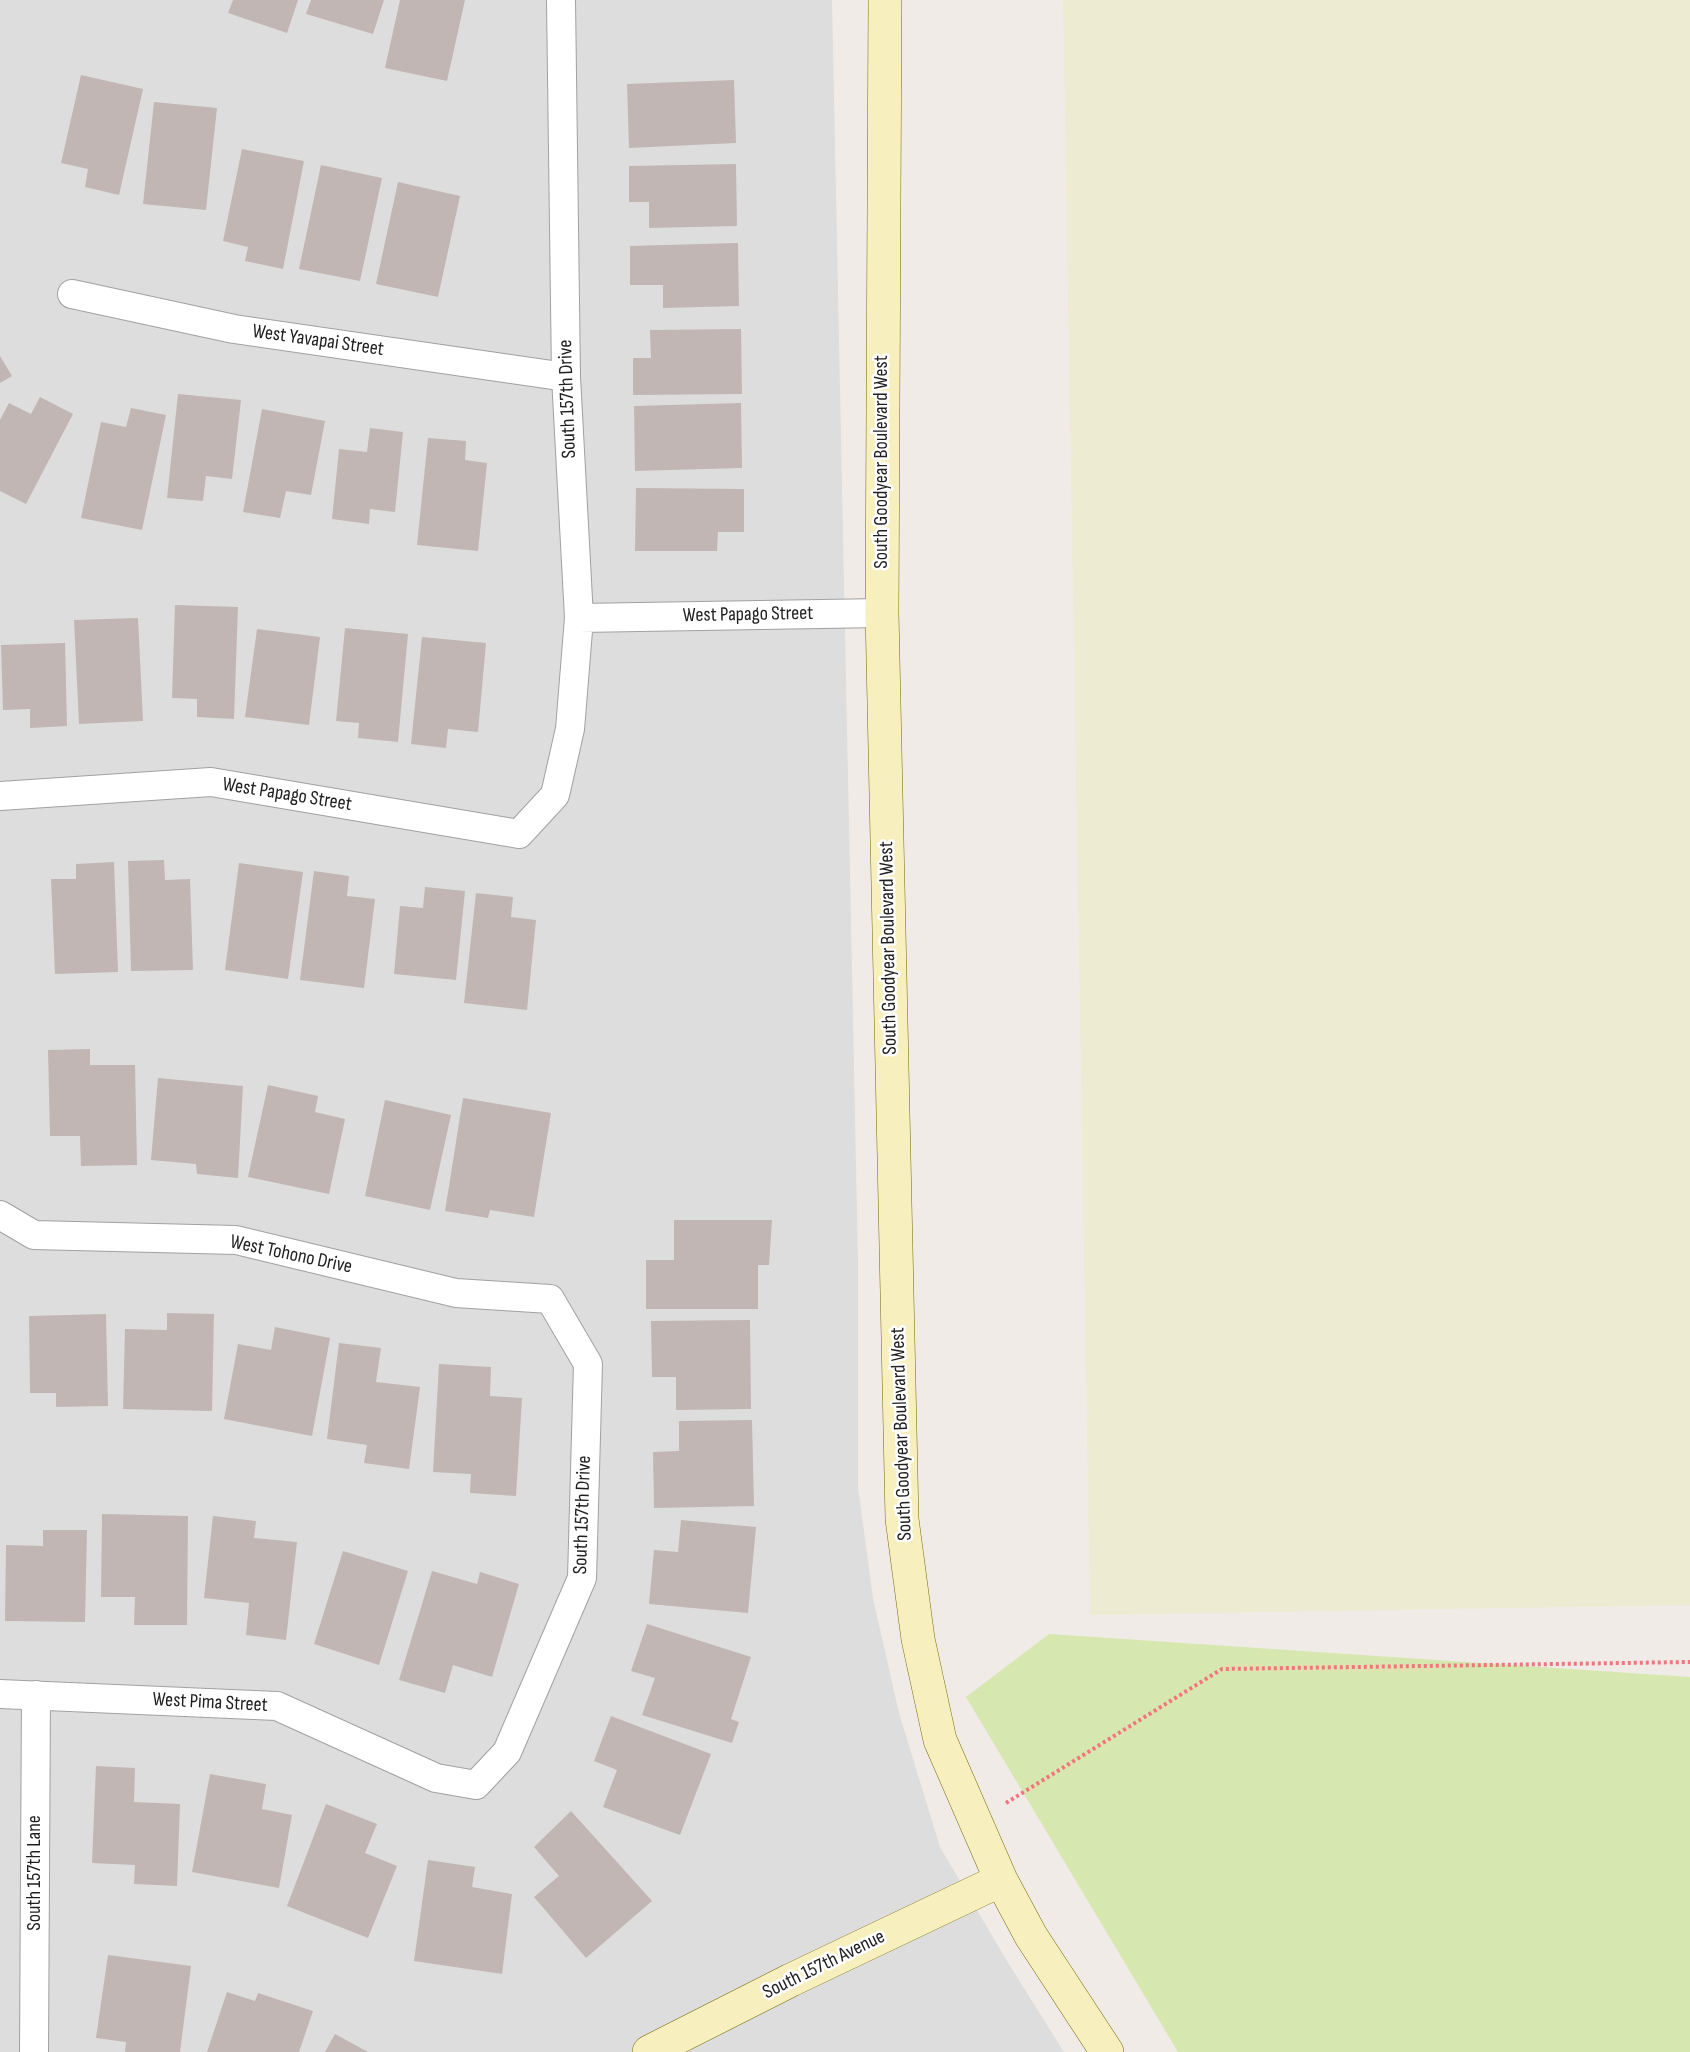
<!DOCTYPE html>
<html>
<head>
<meta charset="utf-8">
<style>
	body { margin:0 }
	canvas { display:block; background:#f0ebe7 }
</style>
</head>
<body>
<canvas width="1690" height="2052"></canvas>
<script>
const c = document.querySelector('canvas').getContext('2d');
c.lineJoin = 'round';
function paint(path, color) { c.fillStyle = color; c.fill(path, 'evenodd'); }
const toPath = rows => new Path2D(rows.map(r => 'M' + r).join(''));
function stroke(path, color, width, dash) { c.strokeStyle = color; c.lineWidth = width; c.lineCap = dash ? 'butt' : 'round'; c.setLineDash(dash || []); c.stroke(path); }
function drawText(font, color, halo, rows, align = 'center') {
  c.font = font + ' "Sofia Sans Condensed",sans-serif'; c.lineWidth = 5; c.setLineDash([]); c.textBaseline = 'middle'; c.strokeStyle = halo; c.fillStyle = color; for (const [text, x, y, turn = 0] of rows) {
    c.save(); c.translate(x, y); c.rotate((+turn || 0) * Math.PI / 180); c.textAlign = isNaN(turn) ? turn : align; if (halo) c.strokeText(text, 0, 0); c.fillText(text, 0, 0); c.restore();
  }
}
paint(toPath([
	[0,0,832,0,858,1261,858,1487,873,1598,899,1713,940,1847,1007,1961,1064,2052,0,2052]
]), '#dedddd');
paint(toPath([
	[1063,0,1690,0,1690,1605,1090,1615]
]), '#eeebd3');
paint(toPath([
	[1049,1634,1690,1677,1690,2052,1178,2052,966,1697]
]), '#d6e8af');
paint(toPath([
	[233,0,298,0,287,33,228,13],
	[311,0,384,0,373,34,306,14],
	[400,0,465,0,447,81,385,68],
	[81,75,143,89,119,195,85,187,88,169,61,163],
	[734,80,736,143,629,148,627,84],
	[154,102,217,108,206,210,143,204],
	[242,149,304,161,283,269,245,261,248,247,223,241],
	[736,164,737,226,649,228,649,202,629,202,629,166],
	[321,165,382,178,360,281,299,269],
	[398,182,460,196,438,297,376,284],
	[738,243,739,306,663,308,663,285,630,285,630,246],
	[741,329,742,394,633,395,633,358,651,358,650,330],
	[0,356,12,376,0,383],
	[178,394,241,400,232,479,206,476,203,501,167,498],
	[40,397,73,414,26,504,0,491,0,420,9,403,31,414],
	[741,403,742,468,635,471,634,406],
	[131,408,166,415,142,530,81,518,101,422,126,427],
	[262,409,325,421,311,495,286,491,280,518,243,512],
	[370,428,403,432,395,512,370,509,369,524,332,519,339,449,367,452],
	[428,438,466,441,465,460,487,463,478,551,417,545],
	[636,488,744,489,744,532,718,532,717,551,635,551],
	[175,605,238,607,234,719,197,717,197,699,172,698],
	[138,618,143,721,79,724,74,620],
	[345,628,408,634,398,742,358,738,359,723,336,721],
	[257,629,320,637,309,725,245,717],
	[422,637,486,643,478,732,448,729,446,748,411,744],
	[65,643,67,726,30,728,30,709,3,710,1,645],
	[164,860,165,880,190,879,193,970,131,971,128,861],
	[114,862,118,972,55,974,51,879,76,879,76,864],
	[239,863,303,872,288,979,225,970],
	[314,871,349,876,347,896,375,899,364,988,300,980],
	[425,887,465,891,456,980,394,974,400,906,423,908],
	[476,893,513,897,511,917,536,920,527,1010,464,1003],
	[90,1049,90,1065,135,1065,137,1165,81,1166,80,1136,50,1136,48,1050],
	[158,1078,243,1086,238,1178,197,1174,196,1164,151,1160],
	[268,1085,318,1096,315,1112,345,1119,329,1194,248,1177],
	[463,1098,551,1113,534,1217,490,1210,488,1218,445,1211],
	[385,1100,451,1115,430,1210,365,1196],
	[674,1220,772,1220,769,1265,758,1265,758,1309,646,1309,646,1260,674,1260],
	[167,1313,214,1314,212,1411,123,1409,125,1329,167,1330],
	[106,1314,108,1406,56,1407,56,1393,30,1393,29,1316],
	[750,1320,751,1409,676,1410,676,1377,652,1377,651,1321],
	[275,1327,330,1338,312,1436,224,1419,238,1344,271,1350],
	[339,1343,381,1348,376,1382,420,1387,409,1469,364,1463,367,1445,327,1439],
	[439,1364,491,1367,490,1396,522,1398,516,1496,470,1493,471,1474,433,1472],
	[752,1420,754,1506,654,1508,653,1452,679,1451,679,1421],
	[102,1514,188,1516,187,1625,134,1625,135,1597,101,1597],
	[213,1516,256,1521,254,1538,297,1542,286,1640,246,1635,249,1603,204,1598],
	[681,1520,756,1527,748,1613,649,1604,654,1550,678,1552],
	[43,1530,87,1530,85,1622,5,1621,6,1545,43,1546],
	[343,1551,408,1571,379,1665,314,1644],
	[432,1571,477,1584,480,1572,519,1584,492,1677,453,1665,445,1693,399,1680],
	[647,1624,751,1657,731,1719,739,1722,732,1743,642,1715,655,1678,631,1671],
	[611,1716,711,1754,680,1835,603,1807,617,1770,594,1761],
	[96,1766,135,1768,134,1802,180,1804,177,1886,134,1884,135,1865,92,1863],
	[210,1774,266,1784,262,1809,292,1815,279,1888,192,1872],
	[326,1804,377,1824,365,1853,397,1866,368,1938,287,1906],
	[571,1811,652,1901,586,1958,534,1897,559,1876,534,1847],
	[428,1860,475,1867,472,1887,512,1894,502,1974,414,1961],
	[108,1955,191,1966,180,2052,125,2052,126,2042,96,2038],
	[227,1992,255,2001,258,1993,313,2011,299,2052,207,2052],
	[335,2034,368,2052,325,2052]
]), '#c1b6b3');
const street = toPath([
	[72,294,234,329,566,377],
	[579,618,882,613],
	[0,796,211,782,519,834,555,795,570,729,579,618,566,377,561,0],
	[0,1215,34,1235,236,1240,456,1293,550,1299,588,1364,582,1578,507,1752,476,1785,436,1778,277,1706,0,1694],
	[34,2052,36,1695]
]);
const secondary = toPath([
	[885,0,882,613,902,1519,918,1639,940,1740,1001,1880,1031,1936,1107,2052],
	[649,2052,791,1980,1001,1880]
]);
stroke(street, '#a1a1a1', 30);
stroke(secondary, '#756c09', 34);
stroke(toPath([
	[1006,1803,1222,1669,1690,1662]
]), '#f5737e', 4, [3, 3]);
stroke(street, '#fff', 28);
stroke(secondary, '#f7efbd', 33);
drawText('20px', '#202020', '#fff', [
	["West Yavapai Street",318,341,8],
	["South 157th Drive",568,399,-92],
	["South Goodyear Boulevard West",882,462,-90],
	["West Papago Street",748,615,-1],
	["West Papago Street",287,795,9],
	["South Goodyear Boulevard West",889,948,-91],
	["West Tohono Drive",291,1255,12],
	["South Goodyear Boulevard West",902,1434,-92],
	["South 157th Drive",583,1515,-88],
	["West Pima Street",210,1703,3],
	["South 157th Lane",35,1873,-90],
	["South 157th Avenue",824,1965,-26]
]);
</script>
</body>
</html>
